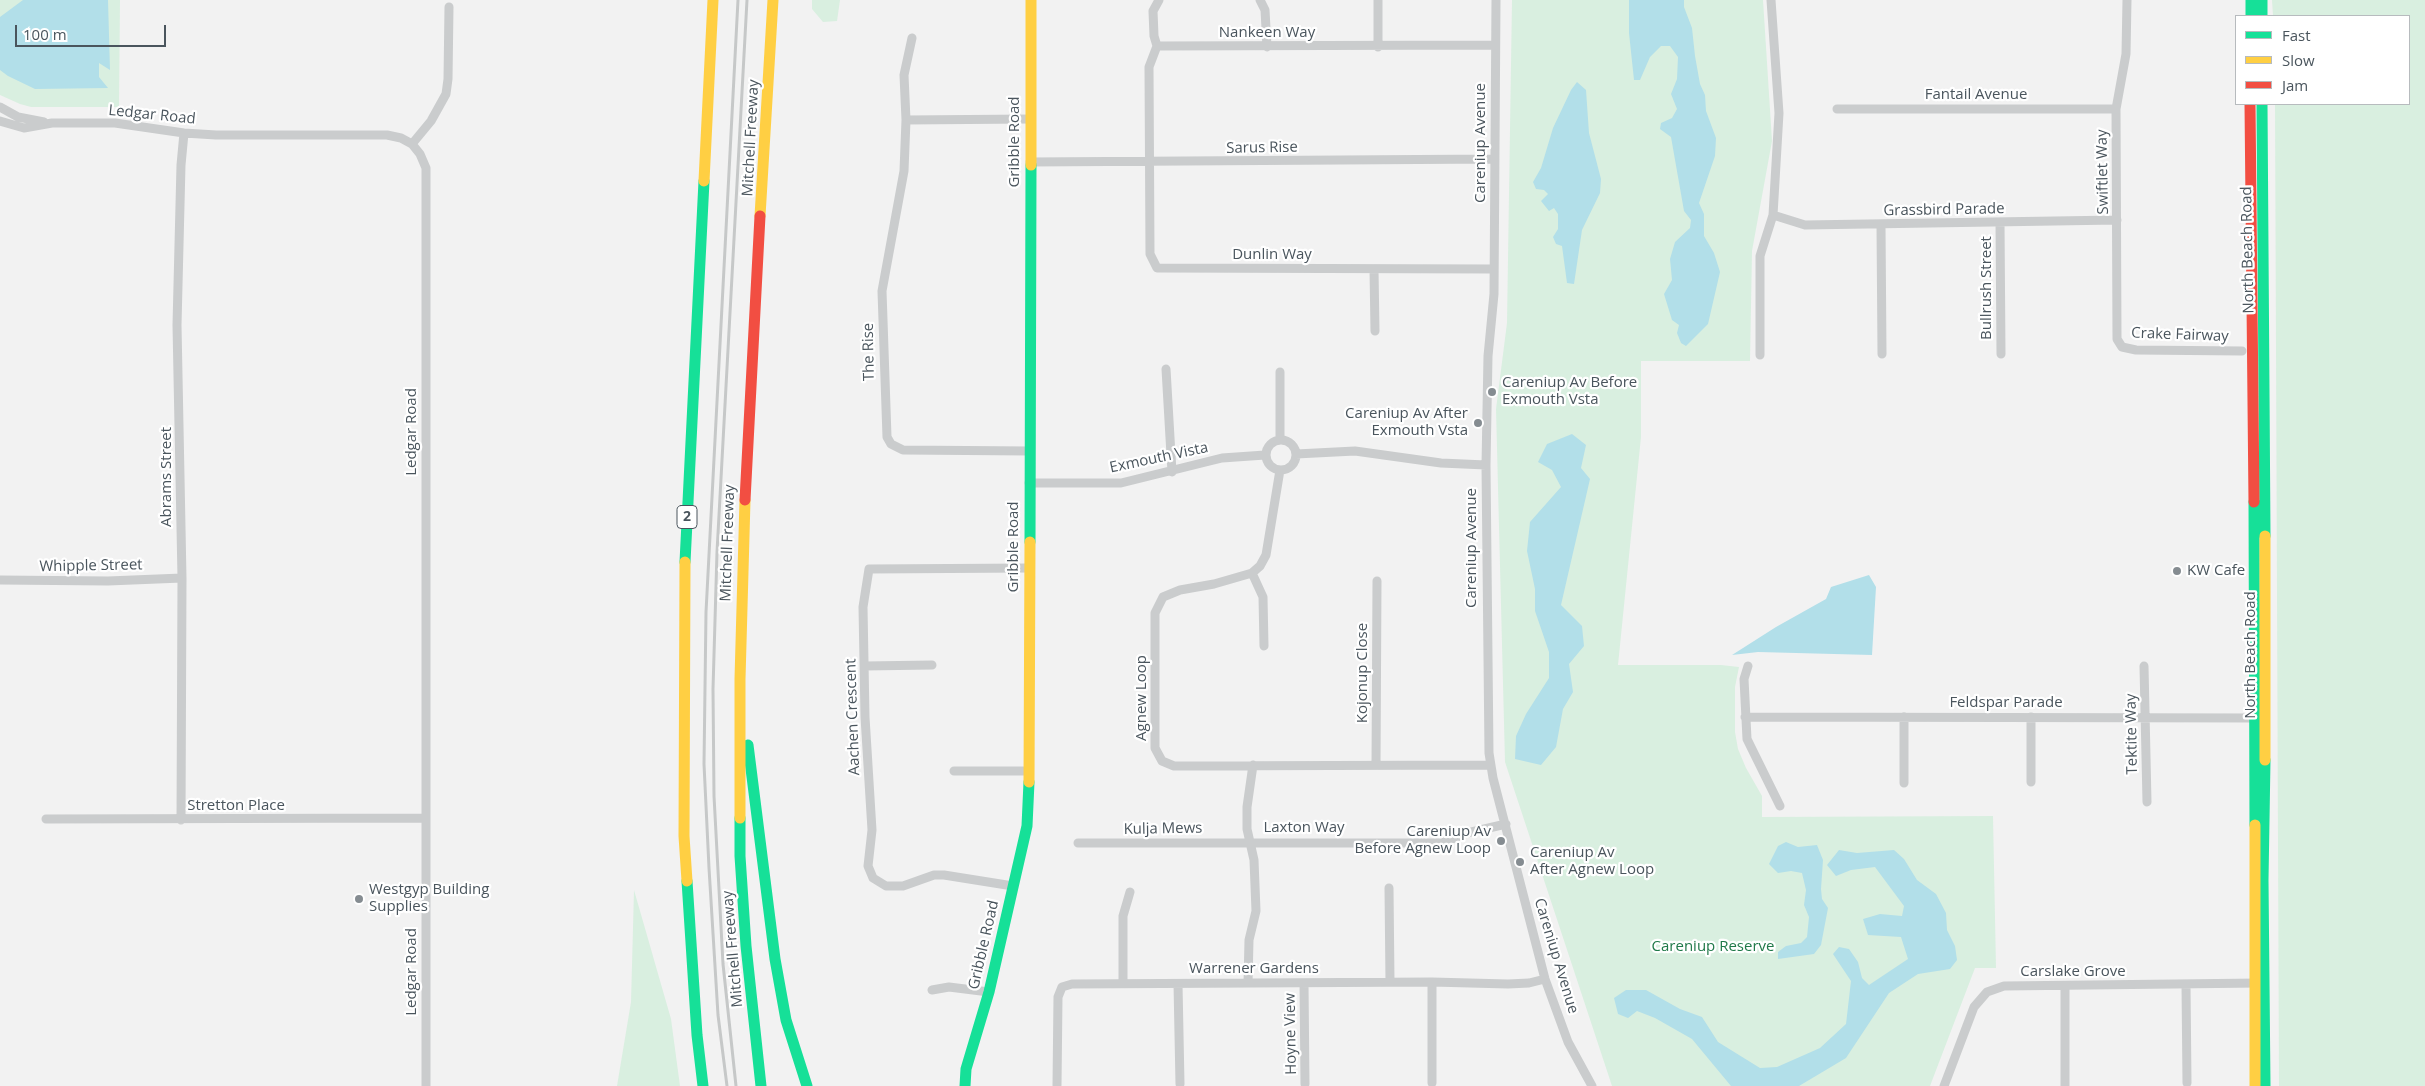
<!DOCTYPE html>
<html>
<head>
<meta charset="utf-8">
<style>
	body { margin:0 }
	#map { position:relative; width:2425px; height:1086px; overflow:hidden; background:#f2f2f2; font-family:"Open Sans",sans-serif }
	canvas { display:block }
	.legend { position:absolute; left:2235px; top:15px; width:175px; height:90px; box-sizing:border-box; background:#fff; border:1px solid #b7bbbe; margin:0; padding:6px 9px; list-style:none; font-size:15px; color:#4a555d }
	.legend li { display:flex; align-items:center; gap:10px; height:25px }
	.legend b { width:25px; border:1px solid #b7bbbe }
	.scale { position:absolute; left:15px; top:25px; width:151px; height:22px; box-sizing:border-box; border:2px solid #4a555d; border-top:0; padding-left:6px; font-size:15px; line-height:18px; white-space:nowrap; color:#4a555d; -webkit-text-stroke:4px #fff; paint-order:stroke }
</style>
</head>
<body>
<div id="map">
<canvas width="2425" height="1086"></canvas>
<ul class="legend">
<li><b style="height:6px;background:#16e098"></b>Fast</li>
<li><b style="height:6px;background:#ffcf43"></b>Slow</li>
<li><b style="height:6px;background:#f24e42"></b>Jam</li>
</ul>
<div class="scale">100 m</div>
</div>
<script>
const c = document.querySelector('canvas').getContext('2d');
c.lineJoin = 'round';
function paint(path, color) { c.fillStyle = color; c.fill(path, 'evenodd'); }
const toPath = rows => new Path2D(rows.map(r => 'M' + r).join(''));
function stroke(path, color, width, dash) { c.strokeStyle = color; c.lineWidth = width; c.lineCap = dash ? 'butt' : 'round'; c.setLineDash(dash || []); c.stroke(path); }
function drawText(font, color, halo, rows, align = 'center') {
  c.font = font + ' "Open Sans",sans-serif'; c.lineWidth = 4.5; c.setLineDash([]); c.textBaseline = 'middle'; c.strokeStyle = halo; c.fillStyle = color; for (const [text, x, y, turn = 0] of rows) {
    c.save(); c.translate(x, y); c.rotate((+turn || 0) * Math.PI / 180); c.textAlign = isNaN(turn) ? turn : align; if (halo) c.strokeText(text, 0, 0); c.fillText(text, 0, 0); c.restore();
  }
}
paint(toPath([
	[0,0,120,0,119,107,31,107,20,104,0,95],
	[812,0,840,0,837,21,823,22,812,9],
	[1512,0,1763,0,1772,141,1752,251,1750,361,1641,361,1641,437,1618,665,1721,665,1739,667,1735,687,1735,732,1738,749,1746,768,1762,796,1762,817,1993,816,1996,968,1975,968,1930,1086,1612,1086,1505,762,1496,409,1507,323],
	[2272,0,2425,0,2425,1086,2279,1086,2275,104,2409,104,2409,16,2273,16],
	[634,890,671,1019,680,1086,617,1086,631,1002]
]), '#d9efe0');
paint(toPath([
	[23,0,108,0,110,70,99,63,99,77,108,88,35,89,8,76,0,70,0,17],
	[1629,0,1684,0,1684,7,1692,28,1695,56,1700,84,1705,95,1706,111,1716,138,1715,156,1699,203,1704,214,1704,236,1714,253,1720,272,1708,324,1686,346,1681,343,1677,333,1679,325,1672,320,1664,294,1672,280,1670,259,1675,242,1690,228,1691,220,1684,211,1671,137,1660,129,1661,123,1672,118,1677,109,1671,94,1677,79,1678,57,1670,46,1661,46,1650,57,1640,80,1634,80,1629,33],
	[1577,82,1586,90,1589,133,1601,179,1600,193,1582,230,1574,284,1567,283,1562,246,1556,244,1553,237,1558,229,1558,214,1554,208,1549,211,1541,201,1548,194,1544,190,1536,189,1533,182,1541,168,1553,128,1571,90],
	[1572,434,1586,445,1581,468,1590,479,1561,605,1582,626,1584,646,1569,664,1573,692,1563,709,1556,747,1541,765,1515,759,1516,736,1526,714,1549,678,1549,652,1535,611,1535,589,1527,551,1530,522,1561,487,1552,470,1538,462,1547,444],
	[1869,575,1876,587,1872,655,1758,652,1732,655,1776,627,1826,599,1831,587],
	[1786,842,1798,847,1817,845,1823,860,1821,889,1822,899,1828,908,1821,945,1814,954,1778,959,1778,952,1786,946,1801,943,1807,937,1809,917,1804,905,1806,890,1802,873,1791,871,1778,873,1769,864,1778,846],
	[1839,850,1857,853,1894,850,1904,859,1917,880,1936,894,1946,913,1947,930,1955,946,1957,960,1950,969,1918,974,1889,993,1846,1058,1799,1086,1731,1086,1692,1039,1655,1018,1637,1011,1628,1018,1618,1014,1614,998,1626,990,1646,990,1680,1009,1702,1017,1718,1042,1760,1068,1777,1067,1820,1048,1846,1024,1851,981,1833,954,1839,947,1849,949,1858,962,1862,978,1869,985,1908,959,1901,937,1868,935,1863,919,1880,914,1902,916,1904,906,1875,867,1851,870,1836,876,1827,865]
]), '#b2dfe9');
stroke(toPath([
	[1260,0,1265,10,1267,47],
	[1378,0,1378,47],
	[1496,0,1494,294,1488,356,1486,465,1489,753,1493,778,1545,979,1568,1042,1592,1086],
	[2127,0,2126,54,2116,109,2117,339,2122,347,2136,350,2242,351],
	[912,38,904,75,906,120,904,171,882,291,887,437,891,444,903,450,1029,451],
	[1157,46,1154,36,1153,11,1159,0],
	[0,107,18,117,44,122],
	[1837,109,2116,109],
	[906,120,1030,119],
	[0,121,24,128,52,123,115,123,184,133,216,135,387,135,401,138,412,144,420,154,426,168,426,1086],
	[412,144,431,121,446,94,448,79,449,7],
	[1030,162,1495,159],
	[1773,215,1805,225,2117,220],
	[2000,222,2001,354],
	[1881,225,1882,354],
	[1374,269,1375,331],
	[1494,269,1157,268,1150,254,1149,67,1157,46,1495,45],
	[1760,355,1760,256,1773,215,1779,113,1771,0],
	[1166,369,1172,472],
	[1280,372,1280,439],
	'1266 455a15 15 0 1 1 30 0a15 15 0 1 1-30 0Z',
	[1296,454,1355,451,1441,463,1486,465],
	[1280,470,1266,555,1260,566,1252,573,1214,584,1180,590,1163,597,1155,613,1155,748,1162,761,1174,766,1491,765],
	[1029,483,1121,483,1222,458,1265,455],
	[1252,573,1263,597,1264,646],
	[0,580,108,581,182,578],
	[865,666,932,665],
	[1748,666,1744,679,1747,739,1780,806],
	[2144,666,2147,802],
	[1745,717,2259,718],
	[1904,717,1904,783],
	[1376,765,1377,581],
	[954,771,1029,771],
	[2031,782,2031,717],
	[46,819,425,818],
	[181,820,182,578,177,325,181,165,184,133],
	[1078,843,1442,843,1467,833,1506,824],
	[1013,886,944,875,934,875,903,886,886,886,873,878,868,866,872,830,865,717,863,607,869,569,1029,568],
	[1389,888,1390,982],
	[1432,982,1432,1083],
	[1123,983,1123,916,1130,892],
	[1248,983,1249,940,1256,911,1254,860,1247,829,1247,807,1253,765],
	[1304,983,1305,1084],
	[1178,984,1180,1084],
	[2186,985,2187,1083],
	[2065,986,2065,1086],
	[932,990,949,987,989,992],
	[1057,1085,1058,997,1062,987,1072,984,1432,982,1508,984,1529,983,1545,979],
	[1944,1086,1974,1007,1987,992,2004,986,2259,983]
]), '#cacccd', 9);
stroke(toPath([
	[2251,0,2251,16],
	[2262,0,2262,16],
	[2262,104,2265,536],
	[2254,502,2255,825],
	[1030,542,1031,165],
	[685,562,704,181],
	[748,745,775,959,786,1020,807,1086],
	[740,818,740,856,746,946,761,1086],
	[687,881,697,1035,703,1086],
	[965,1086,966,1069,989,992,1027,826,1029,782],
	[2265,1086,2263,880,2265,760]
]), '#16e098', 11);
stroke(toPath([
	[1031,165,1031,0],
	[704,181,713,0],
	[760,216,773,0],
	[2265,536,2265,760],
	[685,562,684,836,687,881],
	[1029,782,1030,542],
	[740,818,740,679,745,500],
	[2255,825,2255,1086]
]), '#ffcf43', 11);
stroke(toPath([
	[2250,104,2254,502],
	[745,500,760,216]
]), '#f24e42', 11);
stroke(toPath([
	[727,1086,718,1015,709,868,704,764,706,612,738,0],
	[736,1086,723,964,714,796,713,689,717,552,747,0]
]), '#c6c8c8', 3);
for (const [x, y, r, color] of [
	[1492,392,5,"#858c91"],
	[1478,423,5,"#858c91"],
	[2177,571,5,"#858c91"],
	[1501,841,5,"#858c91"],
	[1520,862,5,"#858c91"],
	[359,899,5,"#858c91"]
]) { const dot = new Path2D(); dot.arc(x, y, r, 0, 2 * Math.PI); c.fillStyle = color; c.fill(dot); stroke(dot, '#fff', 2); }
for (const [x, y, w] of [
	[687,517,20]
]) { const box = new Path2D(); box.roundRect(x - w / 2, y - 11.5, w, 23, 4); c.fillStyle = '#fff'; c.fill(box); stroke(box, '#4a555d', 1); }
drawText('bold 14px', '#4a555d', null, [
	["2",687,517]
]);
drawText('15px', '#4a555d', '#fff', [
	["Nankeen Way",1267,33],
	["Fantail Avenue",1976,95],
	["Ledgar Road",152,115,6],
	["Mitchell Freeway",751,138,-87],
	["Gribble Road",1015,142,-90],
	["Careniup Avenue",1481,143,-90],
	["Sarus Rise",1262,148,-1],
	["Swiftlet Way",2103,172,-91],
	["Grassbird Parade",1944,210,-1],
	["North Beach Road",2248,250,-91],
	["Dunlin Way",1272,255],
	["Bullrush Street",1987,288,-90],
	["Crake Fairway",2180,335,2],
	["The Rise",869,352,-91],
	["Ledgar Road",412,432,-90],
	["Exmouth Vista",1159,458,-12],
	["Abrams Street",167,477,-90],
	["Mitchell Freeway",728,543,-88],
	["Gribble Road",1014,547,-90],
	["Careniup Avenue",1472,548,-90],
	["Whipple Street",91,566,-1],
	["North Beach Road",2251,655,-90],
	["Kojonup Close",1363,673,-90],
	["Agnew Loop",1142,698,-90],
	["Feldspar Parade",2006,703],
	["Aachen Crescent",853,717,-92],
	["Tektite Way",2132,734,-91],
	["Stretton Place",236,806],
	["Laxton Way",1304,828],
	["Kulja Mews",1163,829,-1],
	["Gribble Road",984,945,-77],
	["Mitchell Freeway",733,949,-95],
	["Careniup Avenue",1556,956,73],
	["Warrener Gardens",1254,969],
	["Ledgar Road",412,972,-90],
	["Carslake Grove",2073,972],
	["Hoyne View",1291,1034,-91]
]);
drawText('15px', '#4a555d', '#fff', [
	["Careniup Av Before",1502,383],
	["Exmouth Vsta",1502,400],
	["Careniup Av After",1468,414,"right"],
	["Exmouth Vsta",1468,431,"right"],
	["KW Cafe",2187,571],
	["Careniup Av",1491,832,"right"],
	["Before Agnew Loop",1491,849,"right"],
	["Careniup Av",1530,853],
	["After Agnew Loop",1530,870],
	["Westgyp Building",369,890],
	["Supplies",369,907]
], 'left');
drawText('15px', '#207949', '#fff', [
	["Careniup Reserve",1713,947]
]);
</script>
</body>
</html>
